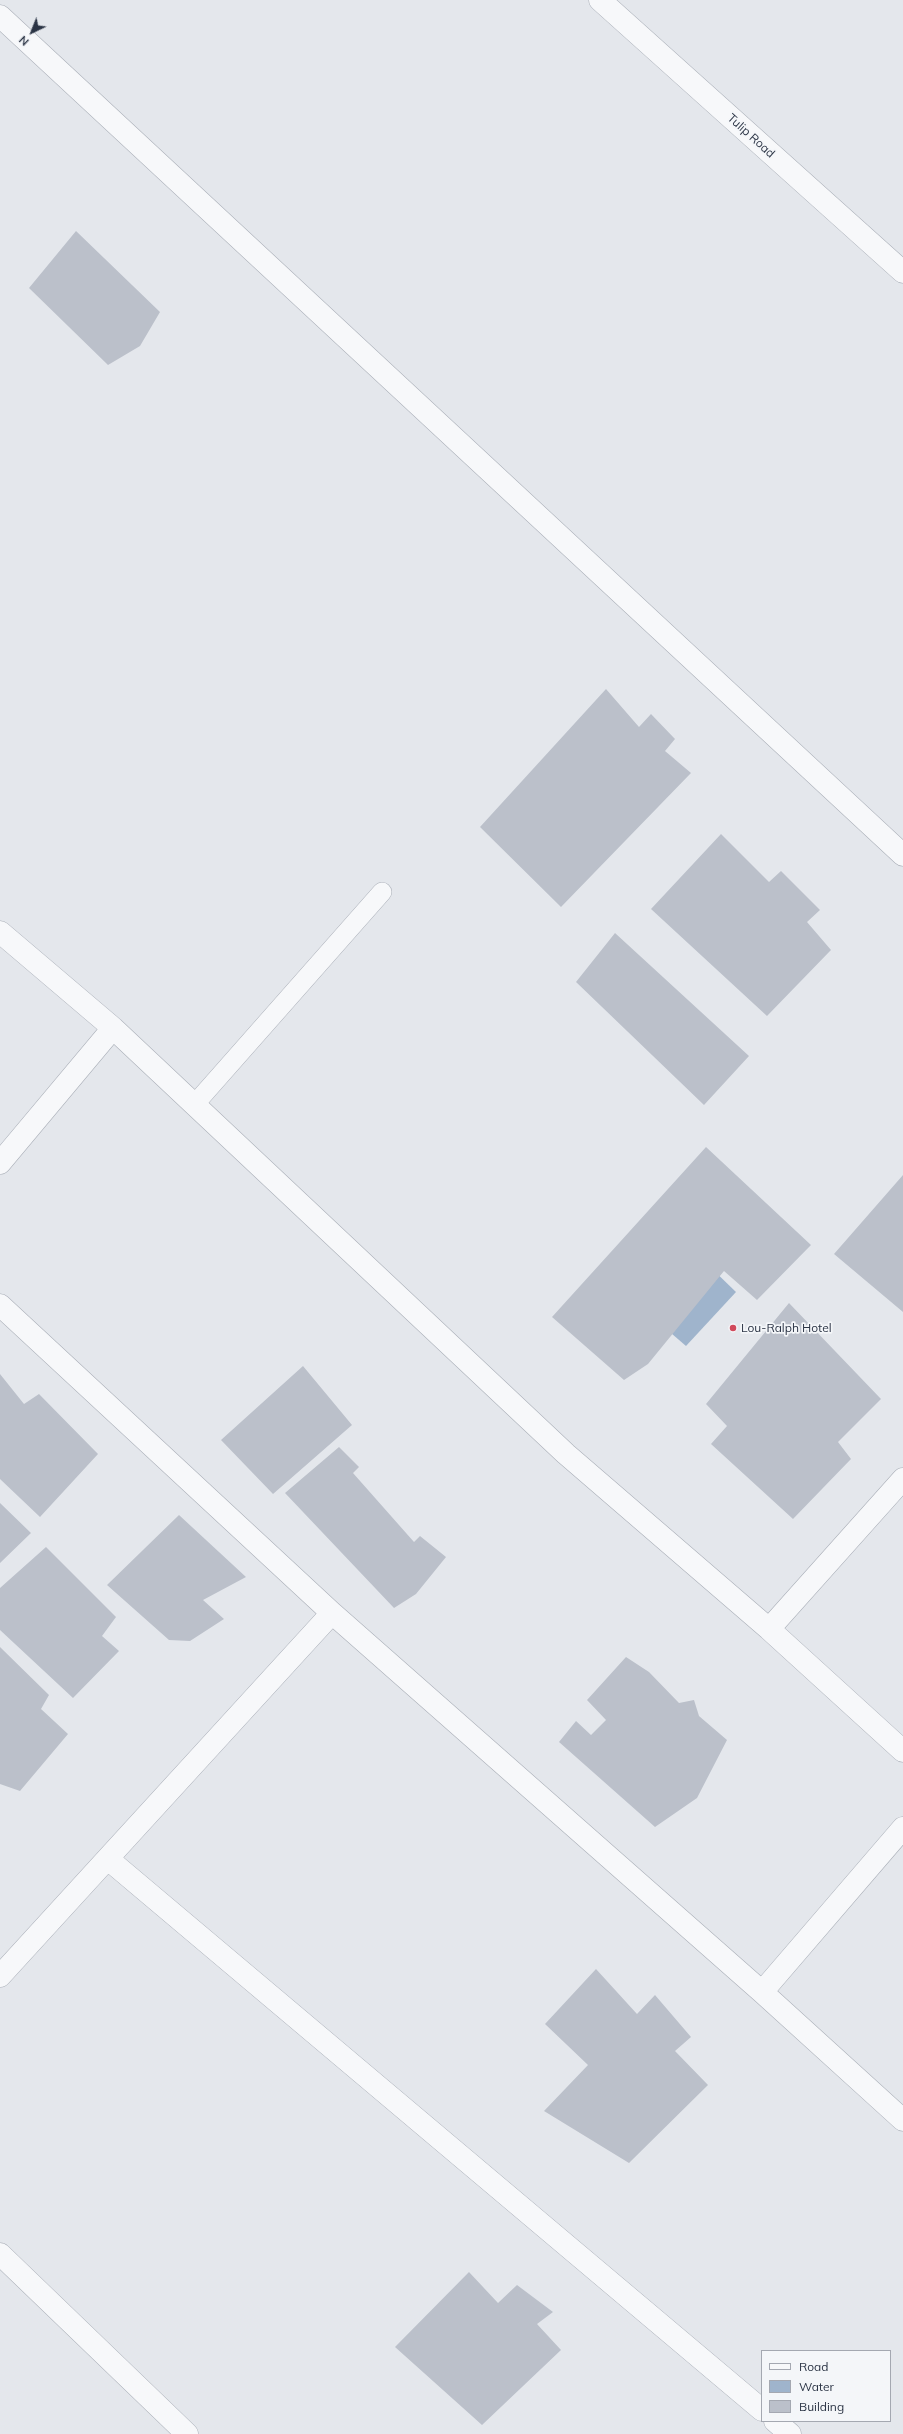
<!DOCTYPE html>
<html>
<head>
<meta charset="utf-8">
<style>
	body { margin:0 }
	#map { position:relative; width:903px; height:2434px; overflow:hidden; background:#e4e7ec; font-family:Mulish,sans-serif }
	canvas { display:block }
	.legend { position:absolute; left:761px; top:2350px; width:130px; height:72px; box-sizing:border-box; background:#f4f6f9; border:1px solid #a4a8b1; margin:0; padding:5px 7px; list-style:none; font-size:12px; color:#2b3445 }
	.legend li { display:flex; align-items:center; gap:8px; height:20px }
	.legend b { width:20px; border:1px solid #a4a8b1 }
	.north { position:absolute; left:12px; top:12px; width:40px; height:40px; -webkit-text-stroke:3px #f4f6f9; paint-order:stroke; rotate:223deg; font-size:11px; font-weight:700; line-height:16px; text-align:center; color:#2b3445 }
	.north::after { content:''; display:block; margin:auto; width:14px; height:18px; background:#2b3445; clip-path:polygon(50% 0,100% 100%,50% 72%,0 100%) }
</style>
</head>
<body>
<div id="map">
<canvas width="903" height="2434"></canvas>
<ul class="legend">
<li><b style="height:5px;background:#f7f8fa"></b>Road</li>
<li><b style="height:11px;background:#9fb4cc"></b>Water</li>
<li><b style="height:11px;background:#bbc0ca"></b>Building</li>
</ul>
<div class="north">N</div>
</div>
<script>
const c = document.querySelector('canvas').getContext('2d');
c.lineJoin = 'round';
function paint(path, color) { c.fillStyle = color; c.fill(path, 'evenodd'); }
const toPath = rows => new Path2D(rows.map(r => 'M' + r).join(''));
function stroke(path, color, width, dash) { c.strokeStyle = color; c.lineWidth = width; c.lineCap = dash ? 'butt' : 'round'; c.setLineDash(dash || []); c.stroke(path); }
function drawText(font, color, halo, rows, align = 'center') {
  c.font = font + ' Mulish,sans-serif'; c.lineWidth = 3.5; c.setLineDash([]); c.textBaseline = 'middle'; c.strokeStyle = halo; c.fillStyle = color; for (const [text, x, y, turn = 0] of rows) {
    c.save(); c.translate(x, y); c.rotate((+turn || 0) * Math.PI / 180); c.textAlign = isNaN(turn) ? turn : align; if (halo) c.strokeText(text, 0, 0); c.fillText(text, 0, 0); c.restore();
  }
}
paint(toPath([
	[705,1262,736,1292,686,1346,657,1321]
]), '#9fb4cc');
paint(toPath([
	[76,231,160,312,140,346,108,365,29,288],
	[606,689,639,727,651,714,675,739,665,751,691,773,561,907,480,827],
	[721,834,769,882,781,871,820,910,807,922,831,950,767,1016,651,909],
	[615,933,749,1056,704,1105,576,982],
	[706,1147,811,1245,757,1300,724,1271,648,1364,624,1380,552,1317],
	[903,1175,903,1312,834,1254],
	[789,1303,881,1399,838,1442,851,1459,793,1519,711,1444,727,1426,706,1404],
	[303,1366,352,1425,273,1494,221,1440],
	[0,1374,24,1404,39,1394,98,1454,40,1517,0,1479],
	[339,1447,359,1467,353,1473,414,1542,420,1536,446,1557,416,1594,394,1608,285,1493],
	[0,1503,31,1533,0,1563],
	[179,1515,246,1577,203,1600,224,1619,190,1641,169,1640,107,1585],
	[46,1547,116,1617,102,1636,119,1651,73,1698,0,1630,0,1588],
	[0,1647,49,1695,41,1709,68,1734,20,1791,0,1784],
	[626,1657,649,1672,679,1703,694,1700,699,1716,727,1740,697,1798,655,1827,559,1742,576,1721,591,1735,606,1720,587,1700],
	[596,1969,637,2014,655,1995,691,2037,675,2051,708,2085,629,2163,544,2111,588,2065,545,2024],
	[469,2272,498,2303,517,2285,553,2312,537,2324,561,2350,482,2425,395,2347]
]), '#bbc0ca');
const service = toPath([
	[194,1105,382,892]
]);
const minor = toPath([
	[600,0,903,272],
	[0,16,903,855],
	[0,932,113,1028,566,1454,769,1629,903,1751],
	[0,1163,113,1028],
	[0,1305,332,1613,762,1992,903,2120],
	[769,1629,903,1479],
	[108,1859,762,2410],
	[0,1976,332,1613],
	[762,1992,903,1828],
	[0,2254,187,2434],
	[775,2421,790,2434]
]);
stroke(service, '#a9aeb7', 20);
stroke(minor, '#a9aeb7', 23);
stroke(service, '#f7f8fa', 19);
stroke(minor, '#f7f8fa', 22);
for (const [x, y, r, color] of [
	[733,1328,4,"#d1495b"]
]) { const dot = new Path2D(); dot.arc(x, y, r, 0, 2 * Math.PI); c.fillStyle = color; c.fill(dot); stroke(dot, '#f4f6f9', 1.5); }
drawText('12px', '#2b3445', '#f4f6f9', [
	["Tulip Road",751,136,42]
]);
drawText('12px', '#2b3445', '#f4f6f9', [
	["Lou-Ralph Hotel",741,1328]
], 'left');
</script>
</body>
</html>
